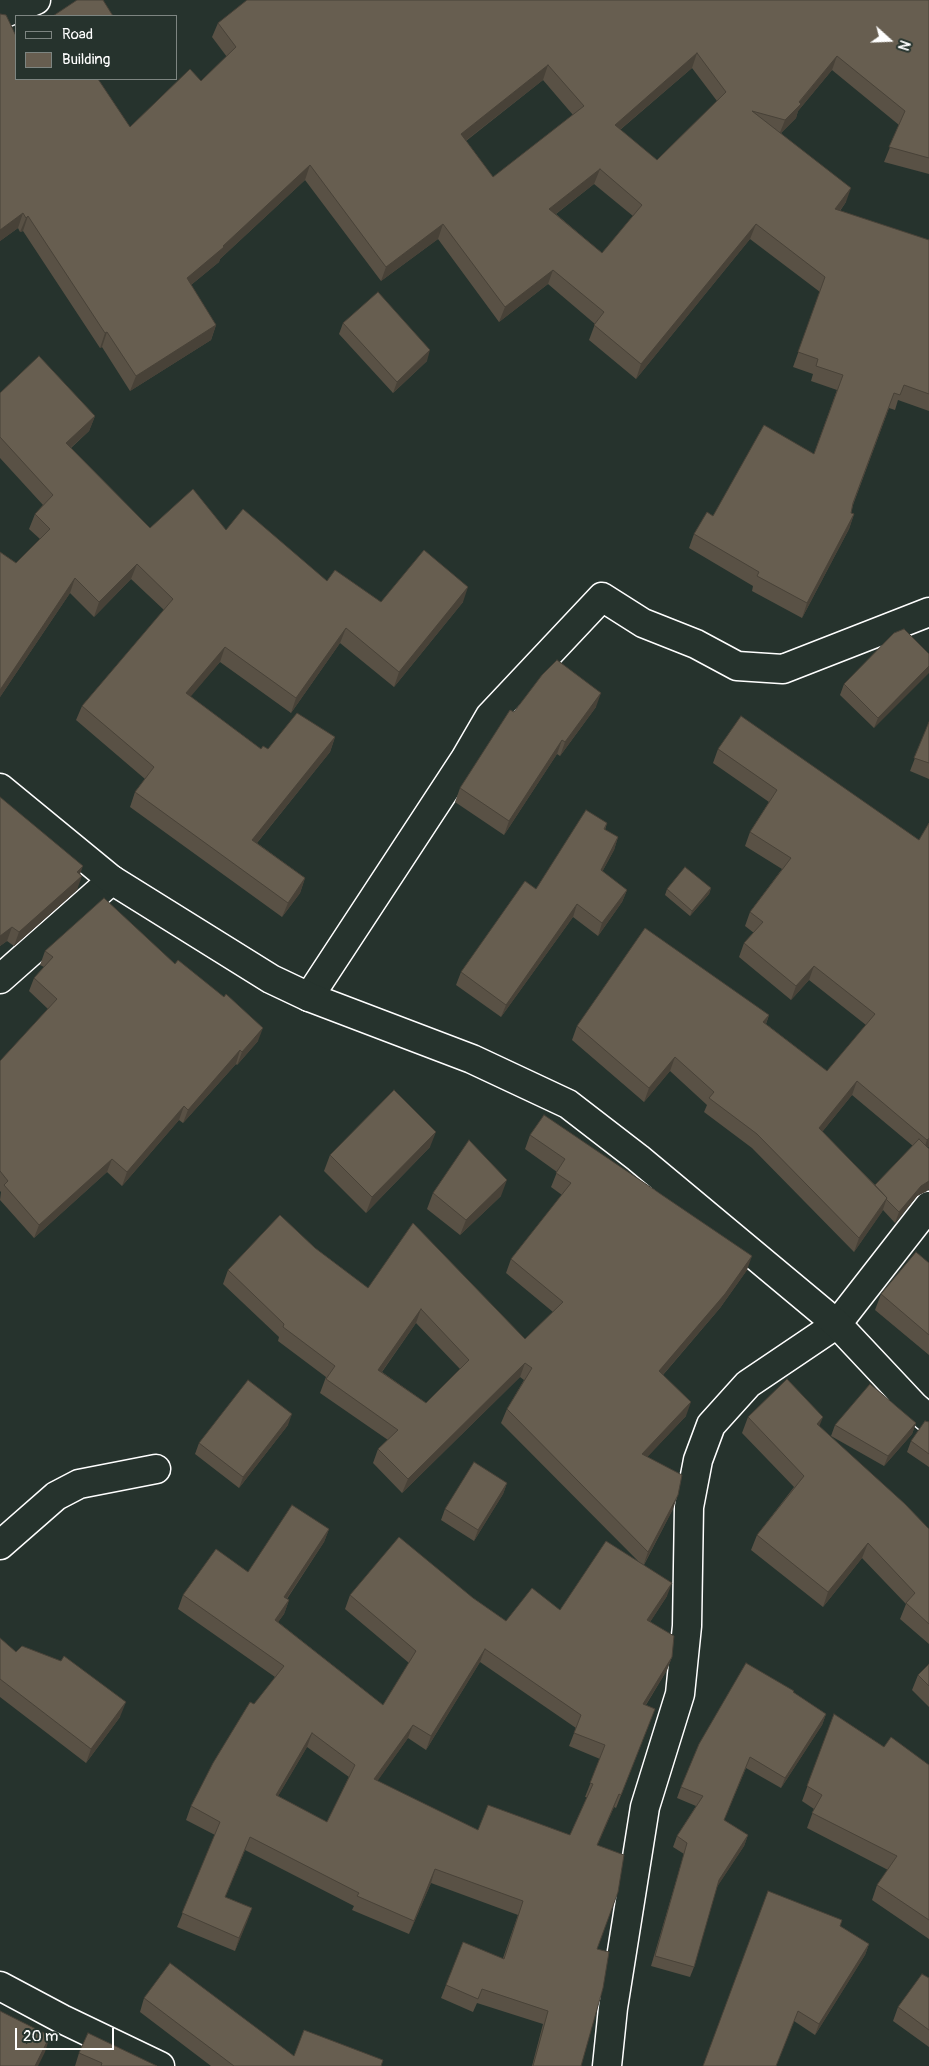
<!DOCTYPE html>
<html>
<head>
<meta charset="utf-8">
<style>
	body { margin:0 }
	#map { position:relative; width:929px; height:2066px; overflow:hidden; background:#26332d; font-family:Pangolin,sans-serif }
	canvas { display:block }
	.legend { position:absolute; left:15px; top:15px; width:162px; height:65px; box-sizing:border-box; background:#26332d; border:1px solid #7d8581; margin:0; padding:6px 9px; list-style:none; font-size:15px; color:#fff }
	.legend li { display:flex; align-items:center; gap:10px; height:25px }
	.legend b { width:25px; border:1px solid #7d8581 }
	.north { position:absolute; left:864px; top:15px; width:50px; height:50px; -webkit-text-stroke:4px #26332d; paint-order:stroke; rotate:110deg; font-size:14px; font-weight:700; line-height:20px; text-align:center; color:#fff }
	.north::after { content:''; display:block; margin:auto; width:18px; height:22px; background:#fff; clip-path:polygon(50% 0,100% 100%,50% 72%,0 100%) }
	.scale { position:absolute; left:15px; top:2028px; width:99px; height:22px; box-sizing:border-box; border:2px solid #fff; border-top:0; padding-left:6px; font-size:15px; line-height:18px; white-space:nowrap; color:#fff; -webkit-text-stroke:4px #26332d; paint-order:stroke }
</style>
</head>
<body>
<div id="map">
<canvas width="929" height="2066"></canvas>
<ul class="legend">
<li><b style="height:6px;background:#26332d"></b>Road</li>
<li><b style="height:14px;background:#675e50"></b>Building</li>
</ul>
<div class="north">N</div>
<div class="scale">20 m</div>
</div>
<script>
const c = document.querySelector('canvas').getContext('2d');
c.lineJoin = 'round';
const toPath = rows => new Path2D(rows.map(r => 'M' + r).join(''));
function stroke(path, color, width, dash) { c.strokeStyle = color; c.lineWidth = width; c.lineCap = dash ? 'butt' : 'round'; c.setLineDash(dash || []); c.stroke(path); }
function paint(path, color) { c.fillStyle = color; c.fill(path, 'evenodd'); }
const minor = toPath([
	[0,15,36,0],
	[0,979,112,880],
	[309,997,465,759,490,716,602,597,643,623,696,644,737,666,783,669,929,612],
	[0,1545,56,1496,79,1484,156,1469],
	[0,1986,62,2019,160,2066],
	[607,2066,613,2008,645,1807,680,1694,687,1626,689,1507,698,1460,711,1425,748,1384,837,1324,929,1206]
]);
const tertiary = toPath([
	[0,788,112,880,271,979,309,997,472,1059,568,1104,638,1158,837,1324,915,1407,929,1419]
]);
stroke(minor, '#fff', 31);
stroke(tertiary, '#fff', 31);
stroke(minor, '#26332d', 28);
stroke(tertiary, '#26332d', 28);
paint(toPath([
	[929,0,929,174,884,162,899,125,832,70,798,111,796,118,781,133,846,202,840,211,929,240,929,411,898,400,895,410,889,408,853,505,851,513,854,514,849,529,802,618,752,591,753,586,689,548,694,534,713,516,814,454,837,390,811,381,813,374,793,367,820,292,750,239,636,379,589,340,595,324,548,284,499,322,438,239,381,281,305,180,220,259,219,262,191,285,216,325,211,340,130,391,102,347,100,348,23,231,20,232,18,228,0,241,0,14,16,79,130,127,201,81,227,57,212,37,218,23],
	[692,68,717,101,657,160,620,130],
	[543,80,573,115,493,177,466,141],
	[594,184,633,216,602,253,556,214],
	[343,323,427,361,393,393,339,334],
	[0,393,95,416,89,431,71,448,150,528,226,530,327,581,381,602,463,602,394,687,340,643,291,713,220,662,190,696,261,749,268,749,335,737,330,752,257,843,305,878,300,893,282,917,130,807,135,792,145,779,76,720,82,706,164,610,131,579,94,617,70,593,0,697,0,552,16,563,40,539,29,529,35,514,43,505,0,458],
	[929,654,874,728,840,695,844,684],
	[596,707,560,756,557,754,504,835,455,802,460,788,514,712],
	[929,722,929,779,910,771],
	[718,749,919,840,929,823,929,1146,928,1148,927,1191,917,1196,895,1223,883,1210,854,1252,752,1148,704,1112,707,1105,670,1071,644,1102,572,1040,577,1026,769,1015,766,1024,827,1071,866,1025,809,980,791,1000,739,957,744,943,754,933,745,926,750,912,782,869,745,846,750,832,769,802,713,763],
	[852,1095,913,1146,875,1185,822,1132],
	[0,797,80,874,77,890,14,946,7,941,0,946],
	[607,823,605,830,618,837,614,850,602,872,627,890,622,902,598,936,573,917,501,1017,456,985,461,972,536,889],
	[711,888,709,894,690,916,665,895,667,889],
	[45,951,175,964,258,1041,237,1065,236,1064,183,1123,179,1120,122,1186,107,1172,34,1238,0,1200,1,1192,0,1191,0,1061,48,1009,29,991,34,978,44,967,40,965],
	[530,1135,747,1270,720,1308,663,1375,686,1416,647,1457,673,1509,644,1565,667,1596,650,1622,672,1657,667,1670,646,1705,655,1709,616,1808,614,1807,597,1845,597,1949,581,2066,532,2066,543,2024,477,2003,473,2012,441,1998,446,1985,503,1958,518,1915,431,1883,409,1934,352,1910,354,1906,245,1850,225,1897,252,1908,235,1951,177,1927,215,1835,186,1820,191,1806,275,1677,178,1609,183,1595,248,1572,329,1529,324,1542,287,1599,289,1600,284,1614,278,1622,383,1705,409,1663,345,1609,350,1595,473,1598,506,1621,560,1610,640,1563,501,1423,507,1409,524,1380,520,1377,402,1493,373,1463,378,1449,388,1440,320,1393,326,1377,278,1341,279,1337,223,1284,228,1270,315,1248,368,1288,525,1339,553,1312,506,1273,511,1259,562,1195,551,1187,557,1172,525,1149],
	[416,1323,460,1369,426,1403,382,1372],
	[480,1662,576,1728,569,1746,600,1759,585,1797,587,1797,570,1835,478,1830,377,1781,408,1738,426,1750],
	[307,1747,349,1777,327,1822,278,1796],
	[430,1147,366,1213,324,1171,330,1155],
	[433,1193,501,1196,460,1235,427,1209],
	[929,1263,929,1355,875,1310,881,1294],
	[748,1417,819,1426,929,1529,929,1644,900,1619,906,1604,862,1558,823,1607,751,1550,757,1535,794,1487,742,1433],
	[929,1422,929,1467,907,1452,911,1441],
	[916,1423,912,1434,884,1466,831,1436,835,1425],
	[288,1425,239,1488,195,1454,199,1443],
	[507,1483,503,1494,474,1541,441,1520,445,1509],
	[0,1638,16,1652,120,1717,86,1763,0,1697],
	[929,1664,929,1707,912,1690,918,1675],
	[794,1693,826,1714,822,1725,781,1788,746,1768,724,1820,748,1835,744,1846,716,1888,694,1967,690,1977,651,1966,684,1854,673,1847,677,1836,696,1806,677,1798,681,1787],
	[834,1714,884,1747,929,1765,929,1939,872,1900,877,1885,888,1870,807,1828,814,1809,802,1801],
	[840,1926,869,1944,865,1955,815,2035,794,2021,776,2066,703,2066],
	[929,1978,929,2047,893,2021,898,2007],
	[144,1998,294,2056,381,2066,211,2066,140,2012],
	[79,2053,157,2066,75,2066]
]), '#595145');
paint(toPath([
	[697,53,692,68,609,139,615,125],
	[837,56,832,70,798,111,796,118,779,135,785,120],
	[548,65,543,80,455,149,461,134],
	[310,165,305,180,220,259,219,262,181,293,187,278,223,246],
	[600,169,594,184,544,223,549,209],
	[851,188,846,202,830,224,835,209],
	[23,213,18,228,0,241,0,230],
	[28,216,23,231,20,232,26,218],
	[443,224,438,239,381,281,386,267],
	[756,224,750,239,636,379,641,364],
	[553,270,548,284,499,322,505,307],
	[216,325,211,340,130,391,136,376],
	[107,332,102,347,100,348,105,333],
	[430,350,427,361,393,393,397,382],
	[95,416,89,431,60,457,66,443],
	[854,514,849,529,802,618,807,603],
	[137,564,131,579,94,617,99,602],
	[75,578,70,593,0,697,0,690],
	[468,587,463,602,394,687,399,672],
	[346,628,340,643,291,713,296,698],
	[225,647,220,662,181,708,186,693],
	[929,666,929,673,874,728,878,718],
	[601,693,596,707,560,756,565,742],
	[335,737,330,752,247,855,252,840],
	[562,740,557,754,504,835,509,821],
	[618,837,614,850,596,883,601,870],
	[83,866,78,880,82,876,77,890,14,946,19,932],
	[305,878,300,893,282,917,288,903],
	[711,888,709,894,690,916,692,911],
	[627,890,622,902,598,936,602,923],
	[577,904,573,917,501,1017,506,1005],
	[12,927,7,941,0,946,0,936],
	[814,966,809,980,791,1000,796,986],
	[769,1015,764,1029,763,1022],
	[263,1028,258,1041,237,1065,242,1052],
	[240,1050,236,1064,183,1123,188,1110],
	[675,1057,670,1071,644,1102,649,1088],
	[857,1081,852,1095,814,1142,819,1128],
	[184,1106,179,1120,122,1186,127,1172],
	[436,1132,430,1147,366,1213,372,1197],
	[929,1138,929,1146,922,1154,927,1140],
	[112,1159,107,1172,34,1238,39,1225],
	[507,1180,501,1196,460,1235,466,1220],
	[929,1181,929,1189,927,1191,917,1196,895,1223,899,1212,921,1186],
	[887,1198,882,1212,854,1252,859,1238],
	[752,1256,747,1270,720,1308,654,1385,659,1371],
	[421,1309,416,1323,373,1384,378,1370],
	[525,1363,520,1377,402,1493,408,1479],
	[691,1402,686,1416,637,1468,642,1454],
	[292,1414,288,1425,239,1488,243,1477],
	[823,1417,817,1432,817,1424],
	[916,1423,912,1434,884,1466,888,1456],
	[507,1483,503,1494,474,1541,478,1530],
	[678,1495,673,1509,643,1566,648,1552],
	[329,1529,324,1542,279,1610,284,1597],
	[868,1543,862,1558,823,1607,828,1592],
	[672,1583,667,1596,643,1633,647,1620],
	[289,1600,284,1614,270,1633,275,1620],
	[485,1649,480,1662,426,1750,431,1736],
	[672,1657,667,1670,638,1717,643,1704],
	[126,1702,120,1717,86,1763,91,1749],
	[826,1714,822,1725,781,1788,785,1778],
	[413,1725,408,1738,369,1793,374,1779],
	[312,1733,307,1747,271,1808,276,1795],
	[619,1794,614,1807,592,1858,597,1845],
	[748,1835,744,1846,715,1890,719,1880],
	[250,1837,245,1850,220,1910,225,1897],
	[435,1869,431,1883,409,1934,414,1921],
	[252,1908,247,1922,235,1951,239,1938],
	[869,1944,865,1955,815,2035,819,2024],
	[50,2036,45,2052,38,2066,35,2066]
]), '#484238');
const building = toPath([
	[77,0,103,0,113,16,53,16,77,0],
	[247,0,929,0,929,158,889,147,905,111,837,56,799,102,801,104,785,120,752,111,851,188,835,209,929,240,929,394,904,385,900,395,894,393,853,503,851,513,854,514,807,603,757,576,759,572,694,534,707,512,713,516,764,425,814,454,843,375,816,366,818,359,798,352,825,277,756,224,641,364,594,325,604,312,553,270,505,307,443,224,386,267,310,165,223,246,224,247,187,278,216,325,136,376,107,332,105,333,28,216,26,218,23,213,0,230,0,14,6,15,16,36,16,79,98,79,130,127,190,69,201,81,236,47,218,23,247,0],
	[697,53,726,92,657,160,615,125,697,53],
	[548,65,584,106,493,177,461,134,548,65],
	[600,169,642,205,602,253,549,209,600,169],
	[378,292,430,350,397,382,343,323,378,292],
	[39,356,95,416,66,443,150,528,193,489,226,530,243,509,327,581,335,570,381,602,424,550,468,587,399,672,346,628,296,698,225,647,186,693,261,749,263,746,268,749,297,713,335,737,252,840,305,878,288,903,135,792,154,767,82,706,173,599,137,564,99,602,75,578,0,690,0,552,16,563,50,529,35,514,53,495,0,437,0,393,39,356],
	[904,629,929,654,929,666,878,718,844,684,894,633,904,629],
	[557,660,601,693,565,742,562,740,509,821,460,788,510,710,514,712,542,675,557,660],
	[741,716,919,840,929,823,929,1138,927,1140,857,1081,819,1128,887,1198,859,1238,757,1134,709,1098,714,1092,675,1057,649,1088,577,1026,645,928,769,1015,763,1022,827,1071,875,1014,814,966,796,986,744,943,763,922,750,912,791,858,750,832,777,790,718,749,741,716],
	[929,722,929,763,914,758,929,722],
	[0,797,83,866,77,872,82,876,19,932,12,927,0,936,0,797],
	[586,810,607,823,604,829,618,837,601,870,627,890,602,923,577,904,506,1005,461,972,525,881,536,889,586,810],
	[685,867,711,888,692,911,667,889,685,867],
	[104,898,175,964,178,960,224,997,226,994,263,1028,242,1052,240,1050,188,1110,184,1106,127,1172,112,1159,39,1225,4,1185,8,1181,0,1171,0,1061,57,999,34,978,53,957,45,951,104,898],
	[394,1090,436,1132,372,1197,330,1155,394,1090],
	[544,1115,752,1256,725,1294,659,1371,691,1402,642,1454,682,1475,678,1495,648,1552,507,1409,532,1368,525,1363,408,1479,378,1449,398,1430,326,1379,335,1366,283,1327,284,1324,228,1270,280,1215,315,1248,368,1288,413,1223,525,1339,563,1302,511,1259,571,1183,556,1173,565,1159,530,1135,544,1115],
	[421,1309,469,1360,426,1403,378,1370,421,1309],
	[919,1139,929,1149,929,1181,921,1186,899,1212,886,1199,887,1198,875,1185,919,1139],
	[469,1140,507,1180,466,1220,433,1193,469,1140],
	[916,1252,929,1263,929,1335,881,1294,916,1252],
	[787,1379,823,1417,817,1424,905,1504,929,1529,929,1624,906,1603,915,1593,868,1543,828,1592,757,1535,804,1476,748,1417,787,1379],
	[248,1380,292,1414,243,1477,199,1443,248,1380],
	[870,1384,916,1423,888,1456,835,1425,870,1384],
	[925,1421,929,1422,929,1454,911,1441,925,1421],
	[474,1462,507,1483,478,1530,445,1509,474,1462],
	[292,1505,329,1529,284,1597,289,1600,275,1620,383,1705,416,1651,350,1595,399,1537,473,1598,506,1621,532,1588,560,1610,606,1541,672,1583,647,1620,674,1636,672,1657,643,1704,655,1709,621,1795,619,1794,597,1845,624,1855,618,1892,597,1949,609,1952,603,1988,581,2066,533,2066,548,2011,482,1989,478,1999,446,1985,463,1942,504,1959,523,1901,435,1869,414,1921,357,1896,359,1893,250,1837,225,1897,252,1908,239,1938,182,1913,220,1822,191,1806,213,1763,250,1702,254,1704,284,1666,183,1595,216,1549,248,1572,292,1505],
	[485,1649,581,1715,574,1733,605,1745,590,1783,593,1784,570,1835,488,1805,478,1830,374,1779,413,1725,431,1736,485,1649],
	[312,1733,355,1765,327,1822,276,1795,312,1733],
	[0,1638,16,1652,22,1646,61,1661,64,1656,126,1702,91,1749,0,1679,0,1638],
	[746,1663,794,1691,793,1692,826,1714,785,1778,750,1757,724,1820,748,1835,719,1880,694,1967,655,1956,687,1843,677,1836,703,1796,681,1787,699,1744,746,1663],
	[929,1664,929,1686,918,1675,929,1664],
	[834,1714,884,1747,891,1737,929,1765,929,1920,877,1885,897,1856,812,1813,822,1795,807,1786,834,1714],
	[768,1891,842,1920,840,1926,869,1944,819,2024,798,2011,776,2066,703,2066,768,1891],
	[170,1963,294,2056,304,2030,383,2060,381,2066,234,2066,144,1998,170,1963],
	[922,1974,929,1978,929,2030,898,2007,922,1974],
	[0,2011,50,2036,35,2066,0,2066,0,2011],
	[88,2033,157,2066,101,2066,102,2063,79,2053,88,2033]
]);
paint(building, '#675e50');
stroke(building, '#484238', 1);
</script>
</body>
</html>
